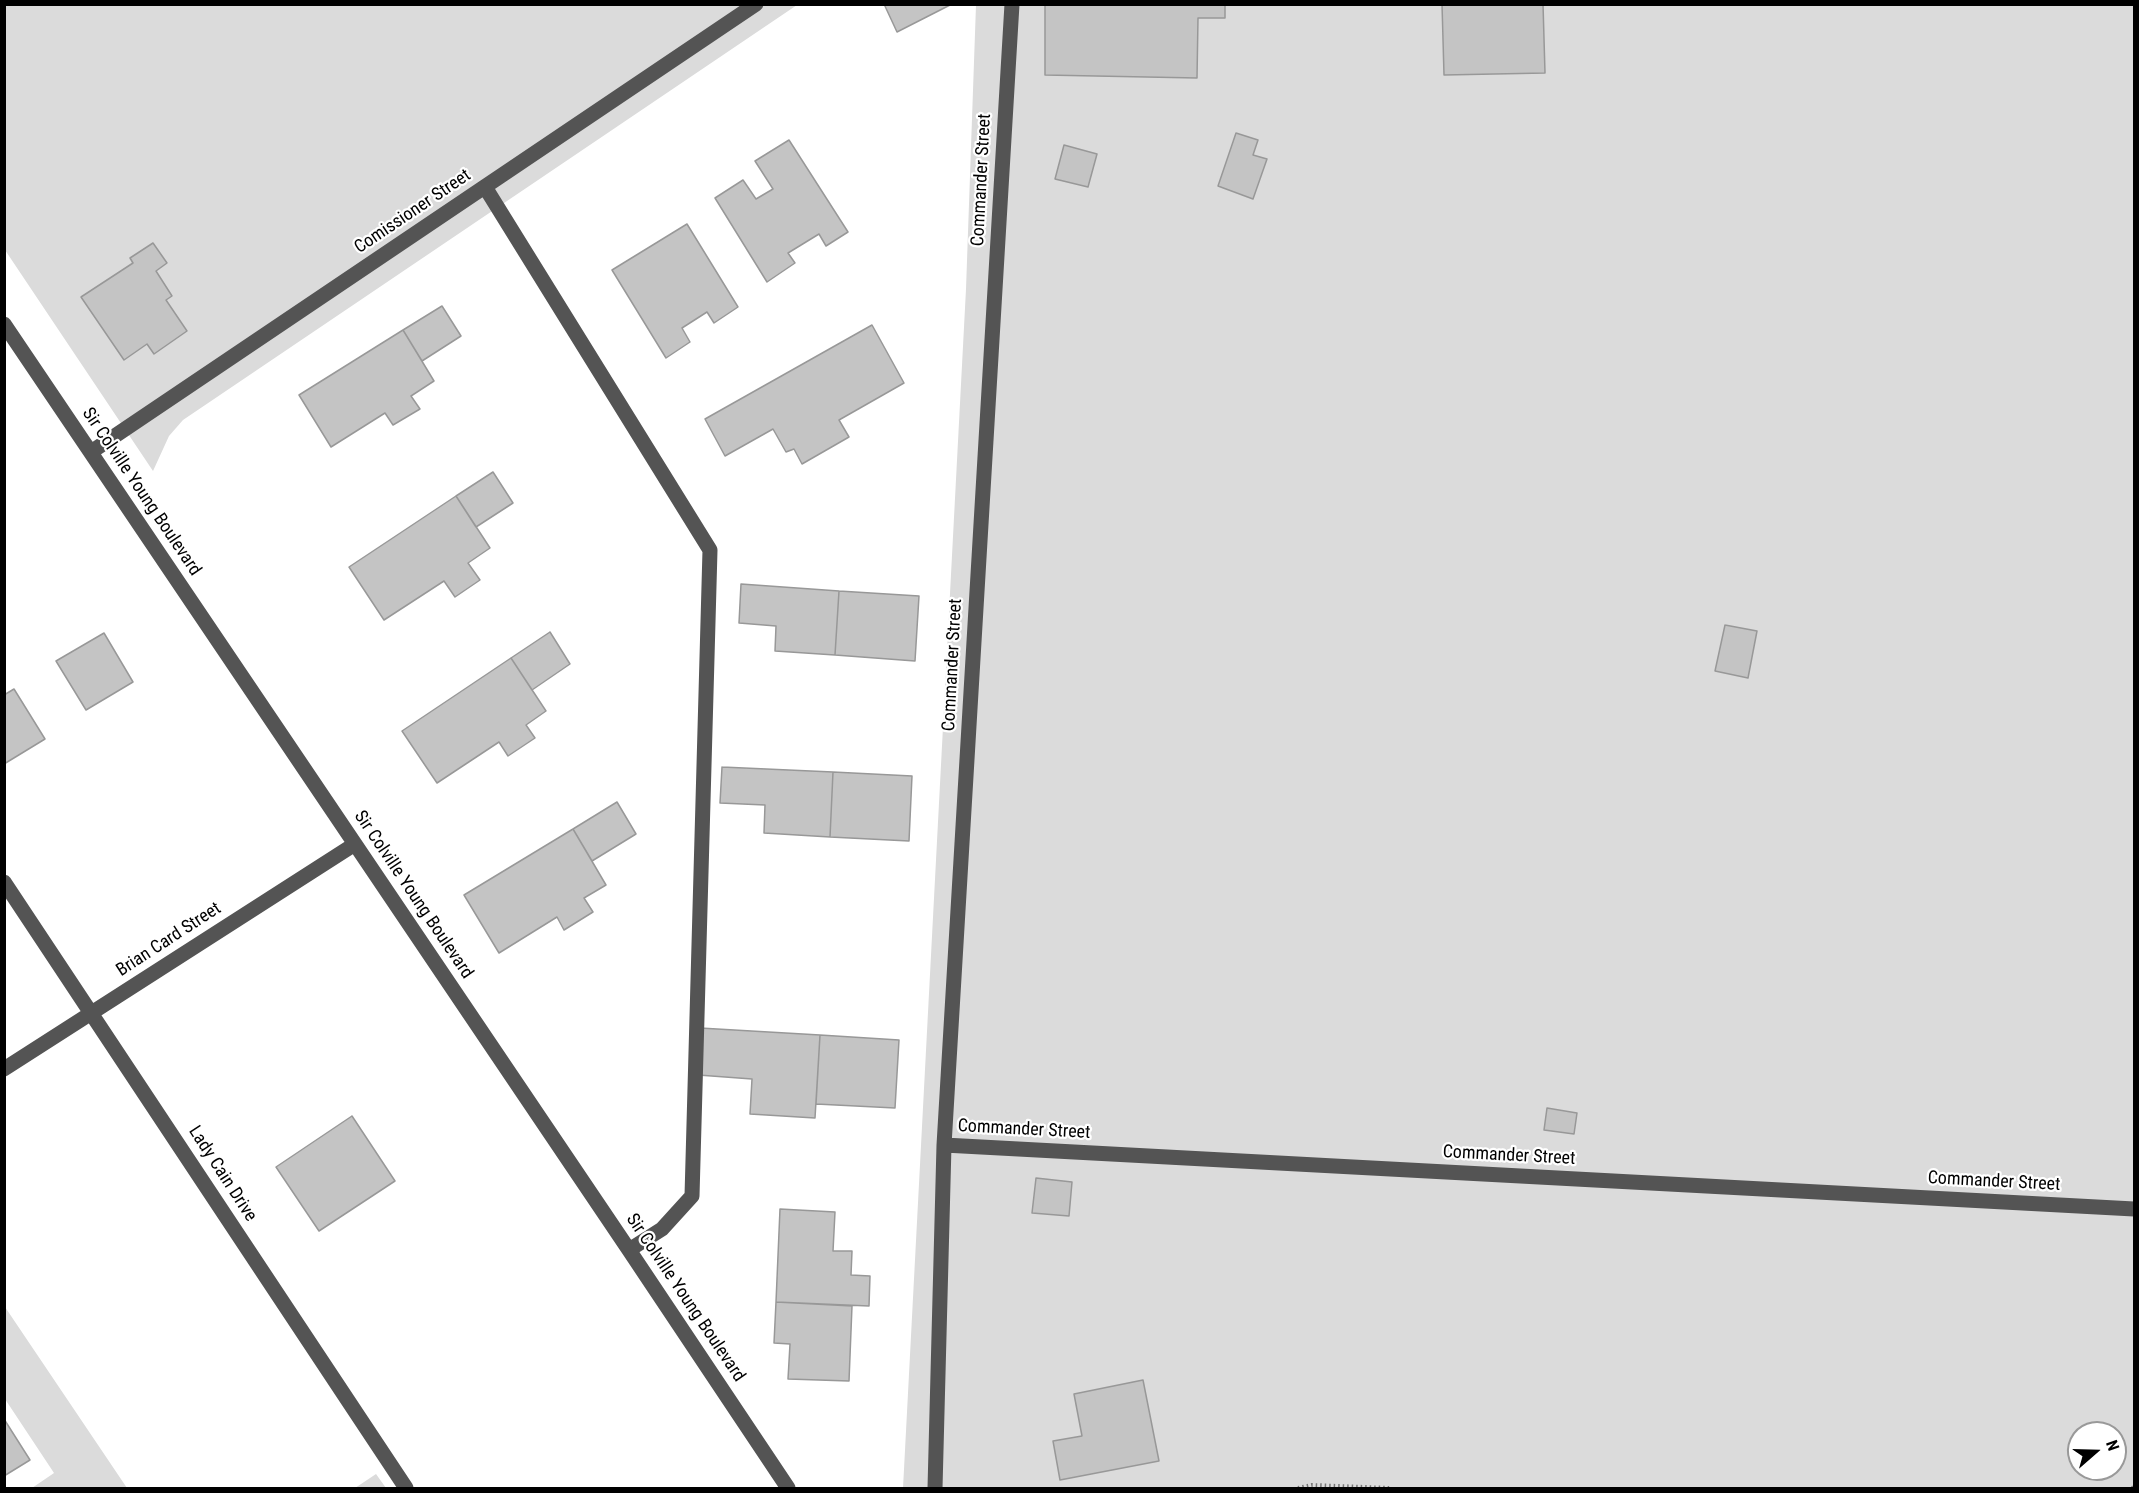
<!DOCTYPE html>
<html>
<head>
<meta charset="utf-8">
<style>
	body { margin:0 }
	#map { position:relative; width:2139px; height:1493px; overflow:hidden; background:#fff; font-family:"Roboto Condensed",sans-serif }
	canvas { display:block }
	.frame { position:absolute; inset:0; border:6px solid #000; pointer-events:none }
	.north { position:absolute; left:2067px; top:1421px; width:60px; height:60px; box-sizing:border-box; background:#fff; border:2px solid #999; border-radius:50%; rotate:70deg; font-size:16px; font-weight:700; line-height:24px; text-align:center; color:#000 }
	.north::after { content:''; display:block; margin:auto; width:21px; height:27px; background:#000; clip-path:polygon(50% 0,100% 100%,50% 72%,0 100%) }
</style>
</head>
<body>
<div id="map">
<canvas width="2139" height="1493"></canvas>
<div class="frame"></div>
<div class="north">N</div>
</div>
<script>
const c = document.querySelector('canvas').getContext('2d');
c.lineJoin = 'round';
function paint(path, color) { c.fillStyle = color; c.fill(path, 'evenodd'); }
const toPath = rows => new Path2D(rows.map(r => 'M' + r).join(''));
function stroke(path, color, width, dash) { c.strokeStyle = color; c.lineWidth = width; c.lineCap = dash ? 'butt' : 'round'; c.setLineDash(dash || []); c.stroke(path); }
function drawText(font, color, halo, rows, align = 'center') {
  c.font = font + ' "Roboto Condensed",sans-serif'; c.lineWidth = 4.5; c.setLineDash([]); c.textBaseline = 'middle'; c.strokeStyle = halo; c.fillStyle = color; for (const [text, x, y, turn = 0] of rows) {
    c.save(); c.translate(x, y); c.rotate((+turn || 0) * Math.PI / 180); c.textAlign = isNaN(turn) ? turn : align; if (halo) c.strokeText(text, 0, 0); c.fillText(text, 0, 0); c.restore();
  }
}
paint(toPath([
	[4,5,797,5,183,420,169,436,153,471,5,250],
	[976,5,2134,5,2134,1488,903,1488,966,289],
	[2079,1433,2115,1433,2115,1469,2079,1469],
	[4,1307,5,1307,127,1488,32,1488,54,1473,5,1399],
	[376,1474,386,1488,355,1488]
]), '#dbdbdb');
const building = toPath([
	[884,4,952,4,897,32,884,4],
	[1045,4,1225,4,1225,18,1198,18,1197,78,1045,75,1045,4],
	[1442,4,1543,4,1545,73,1444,75,1442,4],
	[1236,133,1258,140,1253,155,1267,159,1253,199,1218,186,1236,133],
	[789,140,848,232,826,246,819,234,788,253,795,263,767,282,715,198,743,180,756,199,773,189,755,161,789,140],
	[1064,145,1097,154,1088,187,1055,179,1064,145],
	[687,224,738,307,714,323,707,312,682,328,690,342,666,358,612,270,687,224],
	[153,243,167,263,156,271,172,296,166,300,187,331,154,354,147,344,124,360,81,297,133,263,130,258,153,243],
	[442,306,461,336,422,361,403,330,442,306],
	[872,325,904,383,839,420,849,437,802,464,794,449,786,452,773,429,725,456,705,419,872,325],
	[403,330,434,381,411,396,420,409,393,425,385,413,331,447,299,395,403,330],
	[493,472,513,503,476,527,456,496,493,472],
	[456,496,490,548,468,563,480,580,455,597,444,581,384,620,349,567,456,496],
	[741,584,839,591,835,655,775,651,776,626,739,623,741,584],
	[839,591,919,596,915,661,835,655,839,591],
	[1725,625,1757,631,1748,678,1715,671,1725,625],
	[550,632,570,664,532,690,511,658,550,632],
	[104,633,133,682,86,710,56,661,104,633],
	[511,658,546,711,526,725,535,738,508,756,499,742,437,783,402,731,511,658],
	[14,689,45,739,4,764,4,695,14,689],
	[722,767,833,772,830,837,764,833,765,805,720,803,722,767],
	[833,772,912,776,909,841,830,837,833,772],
	[617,802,636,834,592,861,573,829,617,802],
	[573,829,606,885,584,898,593,912,564,930,557,917,499,953,464,895,573,829],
	[700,1028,820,1035,815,1118,750,1114,752,1079,698,1075,700,1028],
	[820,1035,899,1040,895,1108,816,1104,820,1035],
	[1547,1108,1577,1113,1574,1134,1544,1130,1547,1108],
	[352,1116,395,1181,319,1231,276,1167,352,1116],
	[1036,1178,1072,1182,1069,1216,1032,1213,1036,1178],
	[780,1209,835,1212,833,1251,852,1251,851,1275,870,1276,869,1306,776,1302,780,1209],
	[776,1302,852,1306,849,1381,788,1379,790,1344,774,1343,776,1302],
	[1143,1380,1159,1461,1060,1480,1053,1441,1082,1436,1074,1394,1143,1380],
	[4,1419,30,1460,4,1476,4,1419]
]);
paint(building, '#c4c4c4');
stroke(building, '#989898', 1.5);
stroke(toPath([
	[1298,1488,1312,1485,1390,1488],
	[2132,1488,2134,1487]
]), '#767676', 4, [1.5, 3]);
stroke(toPath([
	[1012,4,944,1145,2134,1209],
	[485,187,710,550,692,1196,662,1229,629,1250],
	[4,324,629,1250,788,1488],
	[91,452,756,4],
	[4,882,406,1488],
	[4,1069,355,844],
	[935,1488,944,1145]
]), '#545454', 15);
drawText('18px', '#000', '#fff', [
	["Commander Street",982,180,-87],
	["Comissioner Street",413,212,-34],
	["Sir Colville Young Boulevard",141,492,56],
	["Commander Street",953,665,-87],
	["Sir Colville Young Boulevard",413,895,56],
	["Brian Card Street",169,940,-33],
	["Commander Street",1024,1130,3],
	["Commander Street",1509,1156,3],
	["Lady Cain Drive",222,1174,57],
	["Commander Street",1994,1182,3],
	["Sir Colville Young Boulevard",685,1298,56]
]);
</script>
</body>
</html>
